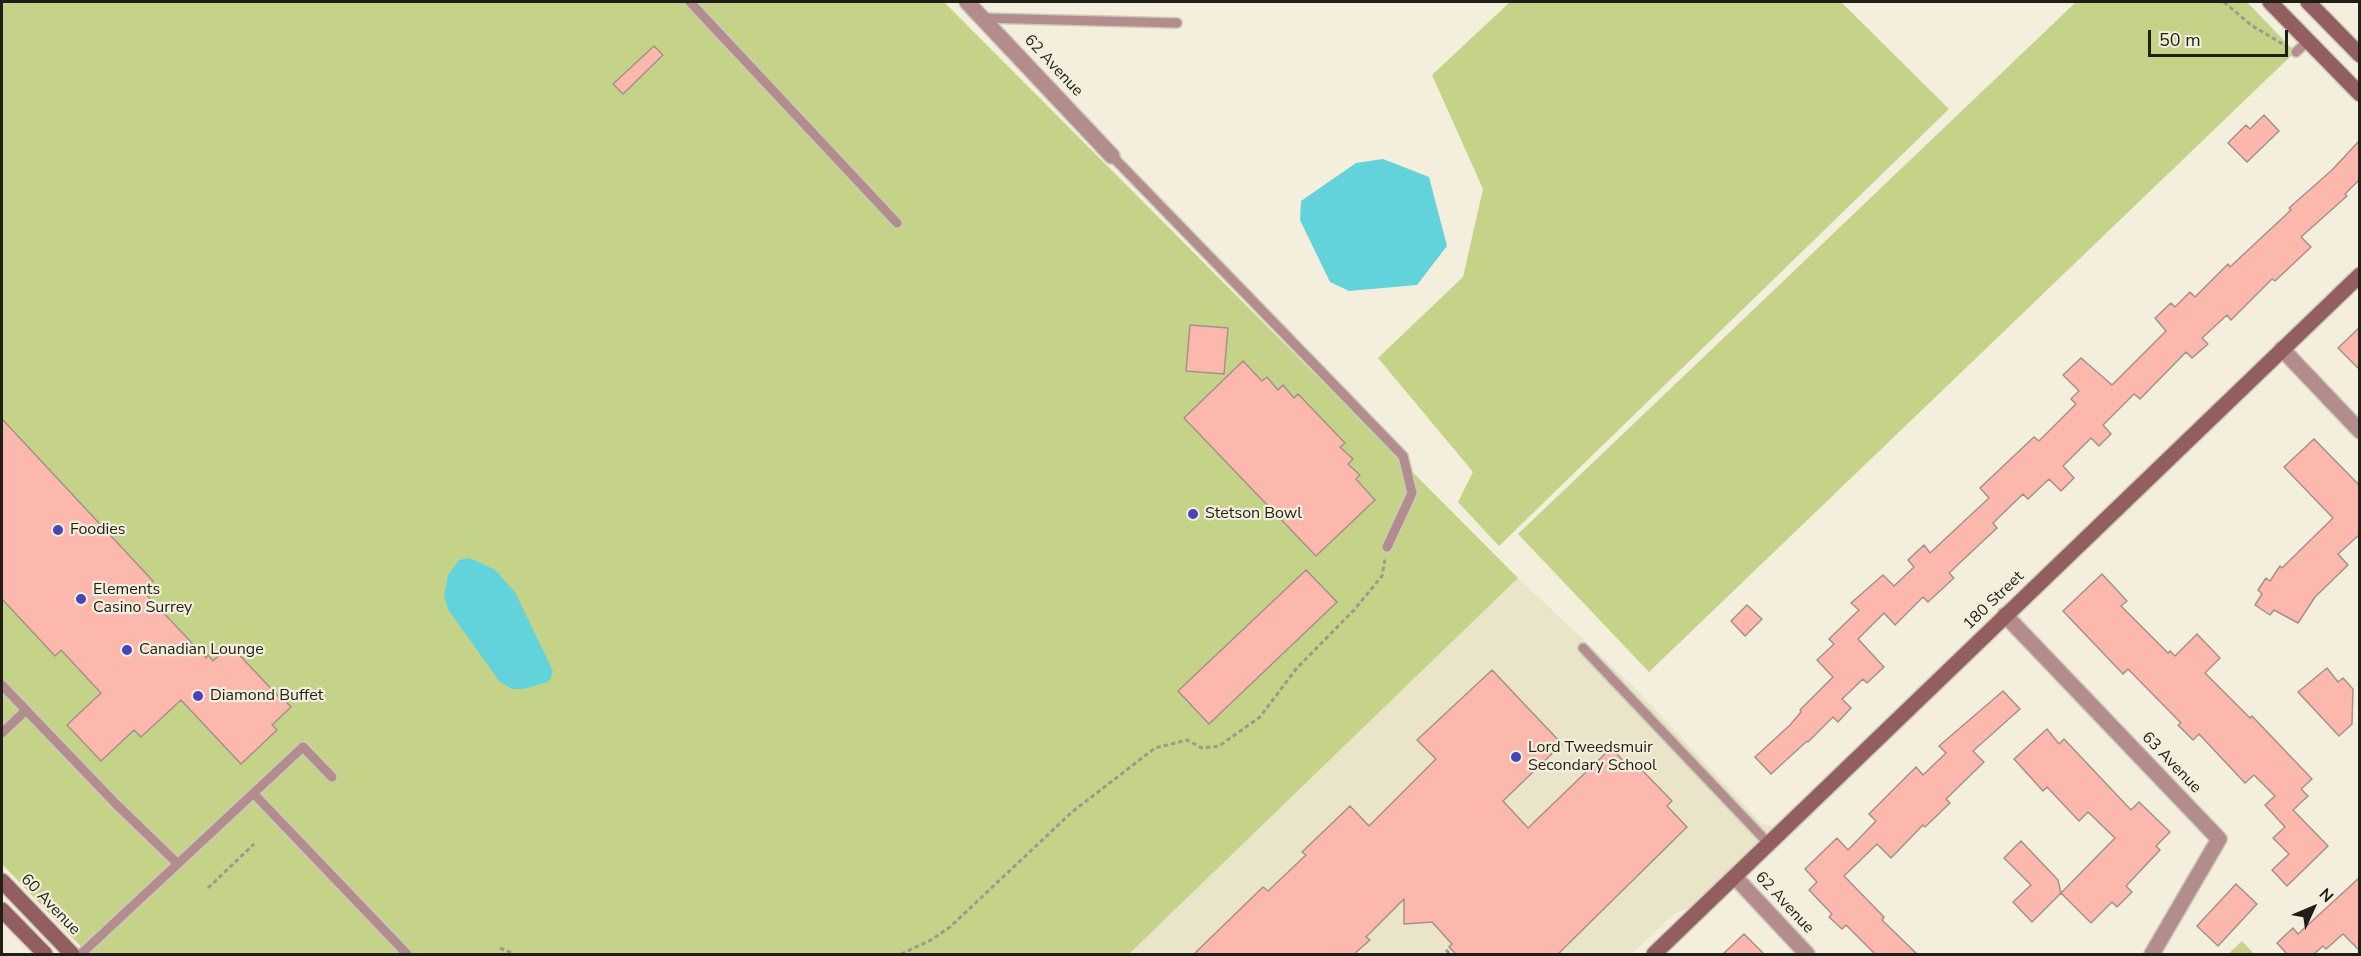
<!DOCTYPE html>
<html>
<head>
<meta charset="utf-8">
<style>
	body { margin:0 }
	#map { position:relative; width:2361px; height:956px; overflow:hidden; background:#f3efdc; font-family:"Nunito Sans",sans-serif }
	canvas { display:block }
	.frame { position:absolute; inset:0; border:3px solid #201e17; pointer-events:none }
	.north { position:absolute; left:2283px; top:878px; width:60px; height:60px; -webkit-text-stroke:4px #f3efdc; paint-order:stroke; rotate:46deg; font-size:16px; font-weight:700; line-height:24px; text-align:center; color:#201e17 }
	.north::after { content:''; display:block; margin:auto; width:21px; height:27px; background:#201e17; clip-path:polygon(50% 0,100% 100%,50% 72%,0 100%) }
	.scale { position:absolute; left:2148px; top:30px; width:140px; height:27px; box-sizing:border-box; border:3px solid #201e17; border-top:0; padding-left:8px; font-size:18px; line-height:21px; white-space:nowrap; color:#201e17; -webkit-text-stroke:4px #f3efdc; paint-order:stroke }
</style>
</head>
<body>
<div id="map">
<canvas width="2361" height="956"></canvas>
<div class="frame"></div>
<div class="north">N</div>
<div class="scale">50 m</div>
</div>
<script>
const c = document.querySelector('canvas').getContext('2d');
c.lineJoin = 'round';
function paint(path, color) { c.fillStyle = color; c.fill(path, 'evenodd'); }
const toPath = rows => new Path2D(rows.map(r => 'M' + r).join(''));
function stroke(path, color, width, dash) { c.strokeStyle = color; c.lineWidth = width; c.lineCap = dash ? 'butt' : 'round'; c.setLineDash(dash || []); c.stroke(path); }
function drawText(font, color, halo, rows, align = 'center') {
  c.font = font + ' "Nunito Sans",sans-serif'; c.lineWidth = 4.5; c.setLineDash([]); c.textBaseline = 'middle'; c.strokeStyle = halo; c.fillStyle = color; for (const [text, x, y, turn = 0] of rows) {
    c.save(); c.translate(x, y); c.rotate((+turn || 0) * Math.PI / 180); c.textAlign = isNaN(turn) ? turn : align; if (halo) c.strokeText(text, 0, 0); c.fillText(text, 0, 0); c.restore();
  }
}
paint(toPath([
	[1518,578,1638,691,1761,823,1774,827,1689,908,1676,912,1632,954,1129,954]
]), '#eae4c9');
paint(toPath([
	[2,2,944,2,1518,578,1129,954,88,954,2,864],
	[1510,2,1841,2,1949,109,1499,546,1458,502,1473,472,1378,358,1463,277,1483,189,1432,75],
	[2076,2,2247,2,2295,52,1649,672,1518,534],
	[2242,941,2254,954,2228,954]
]), '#c4d388');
paint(toPath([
	[1383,159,1429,177,1447,246,1417,285,1349,291,1330,282,1300,220,1301,201,1356,163],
	[469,558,494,569,515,592,553,671,551,678,548,682,523,689,512,689,500,682,449,611,444,597,448,575,459,560]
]), '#63d3db');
const building = toPath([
	[654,46,663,55,623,94,613,84,654,46],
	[2264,115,2279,131,2247,162,2228,143,2246,125,2250,129,2264,115],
	[2360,140,2360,179,2345,194,2347,196,2301,237,2311,247,2275,281,2272,279,2231,320,2227,315,2202,338,2208,344,2192,358,2186,352,2140,399,2134,394,2103,425,2111,434,2099,446,2091,438,2063,466,2074,478,2061,491,2049,479,2028,499,2023,494,1993,523,1997,528,1949,573,1954,578,1928,602,1923,597,1895,625,1884,613,1858,639,1884,667,1867,683,1863,679,1842,699,1851,708,1838,722,1833,717,1808,742,1807,741,1771,774,1755,757,1790,725,1801,712,1800,710,1833,677,1817,660,1834,644,1829,639,1859,610,1851,603,1883,575,1894,586,1914,567,1908,560,1924,545,1930,553,1989,498,1980,488,2034,437,2039,441,2076,404,2071,399,2079,391,2063,375,2081,358,2112,385,2166,331,2155,318,2171,303,2175,307,2190,292,2195,297,2228,264,2230,267,2291,210,2289,208,2332,170,2360,140],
	[1190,325,1228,328,1224,374,1186,371,1190,325],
	[2360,327,2360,370,2338,348,2360,327],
	[1243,361,1262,381,1267,377,1278,390,1283,385,1294,398,1298,394,1345,443,1340,447,1353,459,1348,464,1360,475,1356,479,1375,500,1316,556,1184,418,1243,361],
	[2,419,153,581,143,591,206,658,208,655,213,661,230,645,279,697,280,695,291,707,272,725,277,730,241,764,181,700,141,737,134,730,101,761,67,725,101,693,61,650,55,656,2,599,2,419],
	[2314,439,2360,486,2360,534,2338,554,2348,565,2315,597,2298,623,2274,610,2270,615,2255,605,2262,594,2258,590,2266,578,2270,581,2280,566,2282,568,2333,518,2284,467,2314,439],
	[1306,570,1337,602,1209,724,1178,691,1306,570],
	[2102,574,2127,601,2121,606,2168,653,2170,651,2175,656,2197,634,2220,658,2205,673,2250,718,2252,716,2312,779,2301,789,2308,796,2293,810,2328,846,2287,886,2272,870,2289,854,2273,838,2285,827,2265,805,2275,796,2254,775,2245,783,2199,734,2193,740,2178,725,2181,723,2128,669,2123,674,2063,611,2102,574],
	[1747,605,1762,619,1745,636,1731,621,1747,605],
	[2327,668,2338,682,2343,678,2353,689,2352,724,2339,736,2298,692,2327,668],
	[1492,670,1562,744,1503,801,1528,828,1611,748,1631,769,1636,764,1672,801,1667,806,1687,827,1558,954,1456,954,1449,947,1452,944,1432,922,1404,924,1404,899,1366,937,1370,940,1354,954,1194,954,1263,887,1268,891,1306,855,1302,852,1350,806,1369,826,1436,759,1417,740,1492,670],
	[2003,691,2020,709,1973,751,1984,762,1946,799,1950,803,1925,827,1923,825,1891,858,1877,844,1844,876,1884,917,1882,920,1917,954,1875,954,1846,925,1842,929,1829,917,1832,914,1809,890,1817,882,1805,869,1837,838,1848,850,1876,821,1869,814,1916,767,1923,775,1946,753,1939,746,2003,691],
	[2047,729,2059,744,2064,739,2131,810,2139,802,2170,832,2156,846,2160,850,2126,886,2132,892,2117,907,2112,902,2091,923,2061,893,2032,922,2013,902,2031,885,2004,858,2021,841,2058,880,2061,893,2115,838,2088,812,2079,821,2047,787,2043,791,2014,759,2047,729],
	[2360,877,2360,951,2343,934,2326,949,2323,946,2314,954,2287,954,2277,943,2293,928,2298,934,2360,877],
	[2236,884,2257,904,2218,946,2197,926,2236,884],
	[1744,934,1764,954,1723,954,1744,934]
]);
paint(building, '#fcb8ac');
stroke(building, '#a5908c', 1.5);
const lane = toPath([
	[690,2,897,223],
	[983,18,1177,23],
	[2296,52,2308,41],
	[1112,156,1403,456,1412,493,1387,547],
	[1583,648,1769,844],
	[2,685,116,804,177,863],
	[2,733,25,711],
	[254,794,407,954],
	[81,954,303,747,332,777]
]);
const street = toPath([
	[967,2,1112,156],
	[2282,349,2360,431],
	[2005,615,2219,839,2152,954],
	[1735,877,1807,954]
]);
const secondary = toPath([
	[2270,2,2360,94],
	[2308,2,2360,55],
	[2,881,72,954],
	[2,910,45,954],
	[1654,954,2360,275]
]);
stroke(lane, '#cdc9b9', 12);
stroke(street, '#cdc9b9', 18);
stroke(secondary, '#cdc9b9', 18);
stroke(toPath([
	[2224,2,2251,25,2286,46],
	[208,888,254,844],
	[500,948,514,954],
	[1446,950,1450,954],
	[901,954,931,940,950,927,1072,812,1155,748,1187,740,1202,748,1219,746,1260,717,1296,669,1354,610,1382,576,1385,559]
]), '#9d9a8c', 3, [4.5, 3]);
stroke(lane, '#b38d8e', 9);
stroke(street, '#b38d8e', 15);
stroke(secondary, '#935e60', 15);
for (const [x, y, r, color] of [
	[1193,514,6,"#4844bb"],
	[58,530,6,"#4844bb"],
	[81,599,6,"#4844bb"],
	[127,650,6,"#4844bb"],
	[198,696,6,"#4844bb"],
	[1516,757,6,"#4844bb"]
]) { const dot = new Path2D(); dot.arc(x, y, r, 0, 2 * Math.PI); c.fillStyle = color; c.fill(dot); stroke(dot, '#f3efdc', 2); }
drawText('16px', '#201e17', '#f3efdc', [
	["62 Avenue",1053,66,47],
	["180 Street",1994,601,-44],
	["63 Avenue",2171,763,46],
	["62 Avenue",1784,903,47],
	["60 Avenue",50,905,46]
]);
drawText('16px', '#201e17', '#f3efdc', [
	["Stetson Bowl",1205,514],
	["Foodies",70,530],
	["Elements",93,590],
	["Casino Surrey",93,608],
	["Canadian Lounge",139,650],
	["Diamond Buffet",210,696],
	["Lord Tweedsmuir",1528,748],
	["Secondary School",1528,766]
], 'left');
</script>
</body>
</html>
